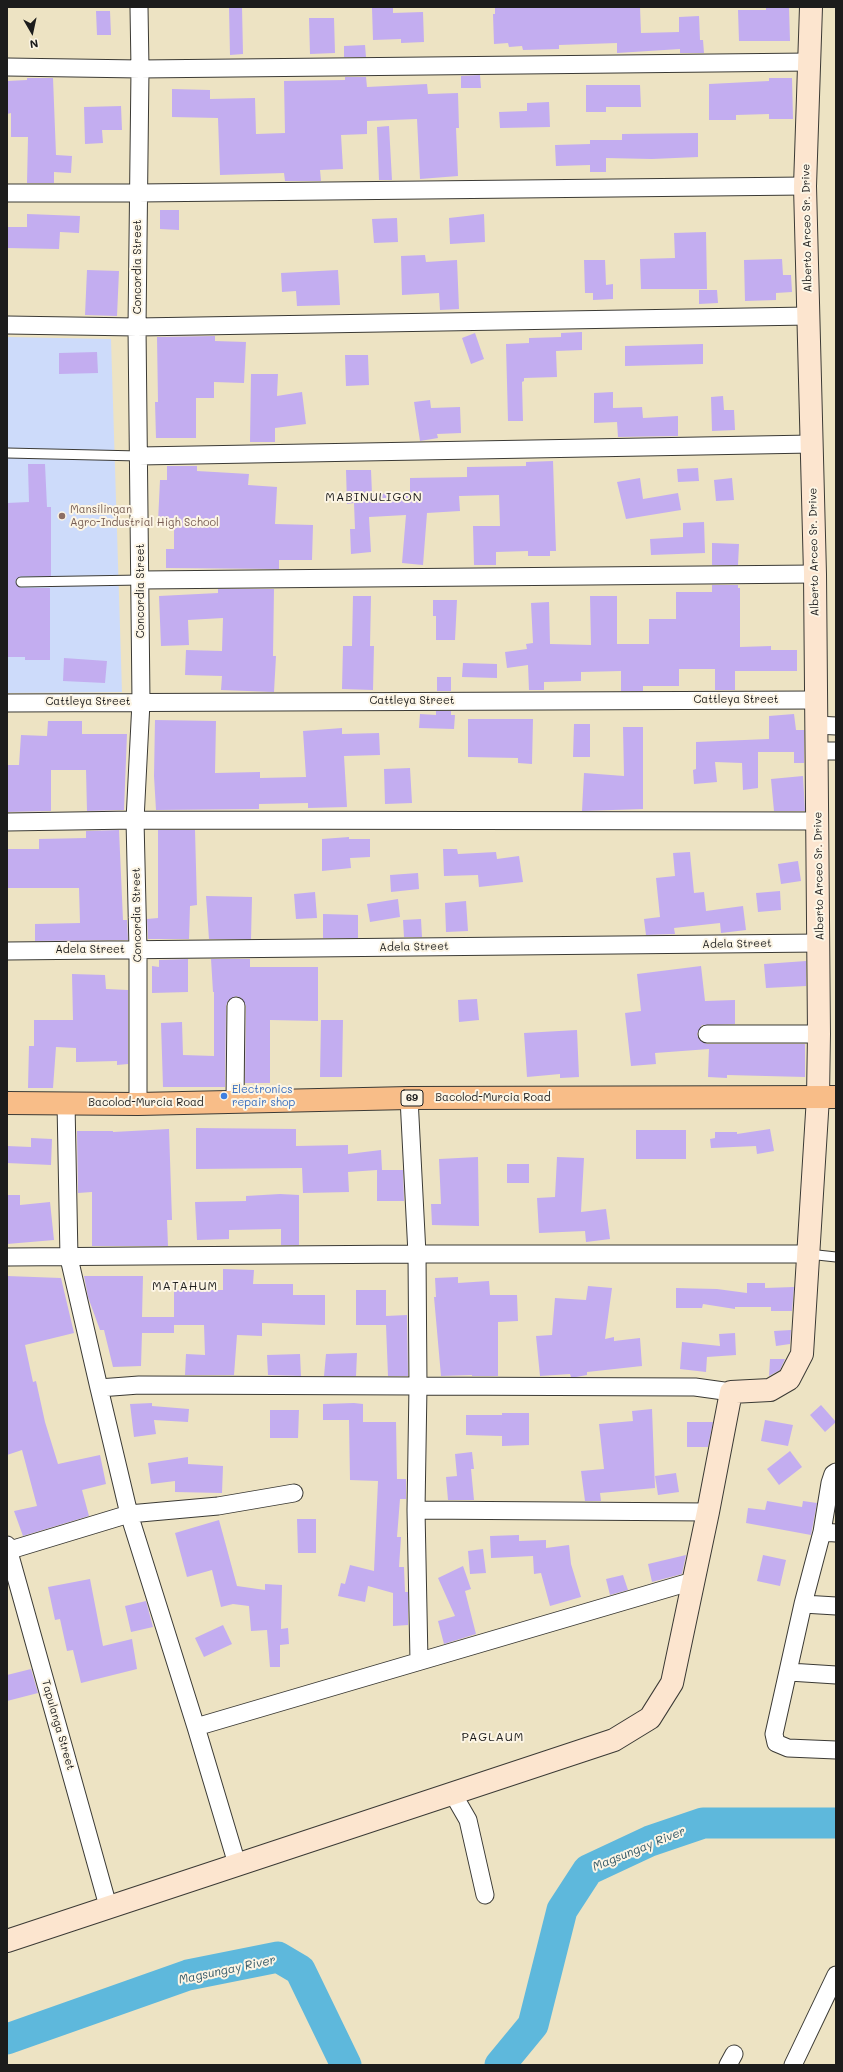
<!DOCTYPE html>
<html>
<head>
<meta charset="utf-8">
<style>
	body { margin:0 }
	#map { position:relative; width:843px; height:2072px; overflow:hidden; background:#ede3c3; font-family:Mali,sans-serif }
	canvas { display:block }
	.frame { position:absolute; inset:0; border:8px solid #1c1c1c; pointer-events:none }
	.north { position:absolute; left:12px; top:12px; width:40px; height:40px; -webkit-text-stroke:3px #fcf5e5; paint-order:stroke; rotate:171deg; font-size:11px; font-weight:700; line-height:16px; text-align:center; color:#1c1c1c }
	.north::after { content:''; display:block; margin:auto; width:14px; height:18px; background:#1c1c1c; clip-path:polygon(50% 0,100% 100%,50% 72%,0 100%) }
</style>
</head>
<body>
<div id="map">
<canvas width="843" height="2072"></canvas>
<div class="frame"></div>
<div class="north">N</div>
</div>
<script>
const c = document.querySelector('canvas').getContext('2d');
c.lineJoin = 'round';
function paint(path, color) { c.fillStyle = color; c.fill(path, 'evenodd'); }
const toPath = rows => new Path2D(rows.map(r => 'M' + r).join(''));
function stroke(path, color, width, dash) { c.strokeStyle = color; c.lineWidth = width; c.lineCap = dash ? 'butt' : 'round'; c.setLineDash(dash || []); c.stroke(path); }
function drawText(font, color, halo, rows, align = 'center') {
  c.font = font + ' Mali,sans-serif'; c.lineWidth = 4; c.setLineDash([]); c.textBaseline = 'middle'; c.strokeStyle = halo; c.fillStyle = color; for (const [text, x, y, turn = 0] of rows) {
    c.save(); c.translate(x, y); c.rotate((+turn || 0) * Math.PI / 180); c.textAlign = isNaN(turn) ? turn : align; if (halo) c.strokeText(text, 0, 0); c.fillText(text, 0, 0); c.restore();
  }
}
paint(toPath([
	[7,337,111,339,122,692,7,693]
]), '#cddbfa');
stroke(toPath([
	[7,2039,188,1975,278,1957,300,1970,346,2065],
	[500,2065,533,2025,562,1910,588,1870,650,1841,703,1823,836,1823]
]), '#5eb8dc', 31);
paint(toPath([
	[229,7,242,7,243,54,230,55],
	[393,7,393,13,423,12,424,42,401,43,401,39,373,40,372,8],
	[495,7,640,7,641,33,679,32,679,17,699,16,700,40,703,40,704,53,680,53,680,49,617,53,617,43,559,45,559,49,523,50,522,46,509,47,508,43,494,44,493,14,495,14],
	[766,7,789,7,790,41,739,41,738,10,766,10],
	[96,11,110,11,111,35,97,35],
	[309,18,334,18,335,53,310,54],
	[365,45,366,57,344,57,344,46],
	[480,75,481,88,461,88,461,76],
	[345,77,366,77,367,87,427,84,428,94,458,93,459,128,456,128,458,176,420,179,417,119,367,121,367,134,341,135,343,169,320,170,321,181,285,181,284,173,220,175,218,118,172,117,172,89,210,90,210,99,255,98,256,134,285,133,284,81,345,80],
	[27,78,53,78,56,155,72,156,71,173,54,172,54,183,27,183,28,137,11,137,11,113,7,114,7,81,27,80],
	[769,78,792,78,793,119,769,119,769,114,736,115,736,120,709,120,709,84,769,81],
	[586,85,640,85,641,107,606,107,606,112,586,112],
	[549,102,550,127,500,128,499,112,527,111,527,103],
	[121,106,122,130,102,130,103,143,85,144,84,107],
	[389,126,392,180,379,180,377,127],
	[698,133,698,157,652,159,606,158,606,172,590,172,590,165,556,166,555,145,590,144,590,140,622,140,622,134],
	[160,210,179,210,179,230,160,229],
	[27,214,80,216,79,233,60,232,59,249,7,248,7,227,27,227],
	[484,214,485,242,450,244,449,218],
	[397,218,398,242,374,243,372,219],
	[706,232,707,289,641,289,640,259,675,258,674,233],
	[425,255,426,262,457,260,459,309,440,310,439,293,402,295,401,256],
	[782,259,783,275,791,275,792,292,776,293,776,300,745,301,744,260],
	[584,260,605,260,606,285,613,284,613,299,593,300,593,293,585,293],
	[87,270,119,271,117,316,85,315],
	[338,270,340,305,297,306,296,291,282,292,281,273],
	[699,290,717,290,718,303,699,304],
	[582,332,582,350,556,351,557,377,524,378,524,381,522,382,523,421,508,421,506,344,529,343,529,338,561,337,561,333],
	[475,333,484,359,471,364,462,338],
	[215,336,215,341,246,342,244,383,214,382,214,398,196,398,196,438,156,438,155,402,158,402,157,337],
	[703,344,703,364,625,366,625,346],
	[97,352,98,373,59,374,59,353],
	[345,355,368,355,369,385,346,386],
	[251,374,278,374,277,396,302,392,306,424,275,428,275,442,250,442],
	[613,392,613,408,642,407,643,418,678,416,678,436,618,437,617,422,594,423,594,393],
	[723,396,724,410,734,410,735,430,712,431,711,397],
	[430,400,431,408,460,407,461,433,437,434,438,438,420,441,414,402],
	[553,461,556,551,550,551,550,556,528,556,528,551,496,552,496,565,474,565,473,526,500,526,499,495,459,496,460,511,427,513,423,565,402,563,406,515,369,517,371,552,351,554,350,529,355,529,354,503,347,504,346,470,371,470,372,494,410,493,410,478,467,477,467,467,526,466,526,462],
	[28,464,45,464,47,507,51,507,51,576,21,576,16,579,15,582,21,588,50,588,50,660,25,660,25,657,7,657,7,503,29,502],
	[167,466,197,466,197,471,249,474,248,485,277,487,275,524,313,525,312,560,279,560,279,569,166,568,166,549,174,549,174,522,158,522,160,480,167,480],
	[698,468,699,481,678,482,677,469],
	[640,478,643,499,678,493,681,510,626,519,617,482],
	[732,478,734,500,716,501,714,480],
	[704,522,705,553,651,555,650,539,683,537,683,523],
	[712,543,739,544,738,565,712,565],
	[712,585,738,585,738,588,740,588,740,647,771,646,771,650,797,650,797,671,735,671,735,690,715,690,715,669,679,669,679,686,643,686,643,691,621,691,621,671,581,672,581,681,544,682,544,690,529,690,528,665,507,668,505,652,527,649,526,644,533,643,531,603,549,602,550,644,591,645,590,596,617,596,617,644,649,644,649,619,676,619,676,592,712,592],
	[218,589,274,589,273,656,276,656,274,692,221,690,222,676,185,675,186,650,222,651,223,618,188,620,189,645,161,646,159,596,218,593],
	[353,596,371,596,370,646,374,646,373,690,342,689,343,646,352,646],
	[433,600,457,600,455,640,436,640,436,616,433,616],
	[64,658,107,661,105,683,63,681],
	[463,663,497,664,497,678,462,677],
	[437,677,451,677,451,691,437,691],
	[436,711,451,711,451,715,455,715,454,729,419,728,420,714,436,715],
	[794,714,796,730,804,730,804,763,794,763,794,752,758,752,758,788,743,790,742,763,715,762,717,782,694,784,693,770,696,769,696,742,769,739,769,716],
	[468,719,533,719,532,764,518,763,518,758,468,757],
	[155,720,216,721,215,773,260,772,260,778,306,777,303,731,342,728,342,734,379,733,380,755,344,756,347,807,308,808,308,803,259,804,259,809,156,810,154,776],
	[48,721,82,721,82,734,127,734,124,810,87,811,86,770,51,770,51,811,7,812,7,765,19,765,21,735,47,736],
	[574,724,590,724,590,757,573,757],
	[623,727,643,727,643,809,582,811,584,773,624,776],
	[410,768,412,803,385,804,384,769],
	[803,776,805,811,774,811,771,779],
	[119,830,123,920,127,920,128,940,35,941,35,924,80,923,79,888,7,888,7,849,39,849,39,839,86,838,86,831],
	[158,830,195,830,197,905,190,906,189,939,148,939,147,919,158,918],
	[349,837,349,839,370,839,370,857,350,858,351,868,322,871,322,839],
	[443,849,457,849,458,854,496,852,497,859,519,856,523,882,479,887,478,875,444,876],
	[690,852,694,893,704,892,706,911,743,906,746,930,721,933,720,923,674,928,675,934,646,935,644,919,660,917,656,878,675,876,673,853],
	[798,861,801,881,781,884,778,864],
	[418,873,419,889,391,892,390,875],
	[780,891,781,910,758,912,756,893],
	[315,892,317,918,296,919,294,894],
	[206,896,252,897,251,939,209,939],
	[398,899,400,917,370,922,367,904],
	[466,901,468,931,446,932,445,903],
	[323,914,358,915,358,938,323,938],
	[421,919,422,937,404,937,403,920],
	[188,959,188,992,152,993,152,966,159,967,159,960],
	[211,959,250,959,250,967,318,967,318,1021,270,1020,270,1083,245,1083,246,1006,241,998,236,996,228,1001,226,1006,225,1087,163,1087,161,1023,182,1022,183,1055,214,1056,214,992,213,992],
	[806,961,806,986,766,988,764,964],
	[701,966,705,1001,735,1000,735,1024,702,1025,697,1034,699,1039,707,1044,805,1044,805,1077,727,1075,727,1078,708,1077,709,1049,655,1053,656,1064,631,1066,625,1013,641,1011,637,974],
	[72,974,105,975,106,989,128,990,128,1064,117,1065,117,1061,76,1062,76,1048,56,1047,53,1088,28,1088,29,1046,34,1046,34,1020,73,1020],
	[477,999,479,1020,459,1022,458,1000],
	[321,1020,343,1020,342,1077,320,1077],
	[577,1030,579,1077,560,1078,560,1074,527,1077,524,1033],
	[196,1128,296,1129,296,1146,348,1145,348,1154,381,1150,382,1170,403,1170,404,1201,377,1201,377,1170,348,1172,349,1192,303,1193,302,1168,196,1169],
	[169,1129,172,1220,167,1220,168,1246,92,1246,92,1192,78,1193,77,1131,113,1131,113,1132],
	[770,1129,774,1151,757,1154,756,1146,711,1148,710,1139,715,1138,715,1132,737,1132,737,1134],
	[636,1130,686,1130,686,1159,636,1159],
	[31,1138,52,1139,51,1165,7,1163,7,1146,31,1147],
	[478,1157,479,1226,432,1225,431,1204,441,1204,439,1159],
	[557,1157,584,1158,581,1212,606,1209,610,1239,586,1242,585,1231,539,1233,537,1198,555,1197],
	[507,1164,529,1164,529,1183,507,1183],
	[280,1194,299,1195,299,1245,281,1245,281,1229,229,1230,229,1239,197,1240,195,1202,246,1201,246,1196],
	[7,1195,20,1195,20,1205,50,1202,54,1240,7,1244],
	[223,1269,254,1270,253,1284,293,1284,293,1295,325,1295,325,1325,262,1323,262,1336,237,1335,234,1375,185,1375,186,1354,205,1355,204,1325,174,1325,174,1290,223,1290],
	[7,1276,61,1278,74,1333,25,1345,33,1382,36,1381,45,1422,58,1464,100,1455,106,1484,82,1490,89,1516,23,1536,14,1511,37,1506,22,1450,7,1455],
	[84,1276,143,1276,142,1317,174,1317,174,1333,142,1333,141,1366,113,1367,104,1330,100,1330,88,1297],
	[458,1277,458,1283,489,1281,490,1295,517,1295,518,1321,498,1322,498,1376,472,1376,472,1375,441,1376,434,1297,436,1297,435,1278],
	[747,1283,765,1283,765,1288,794,1287,792,1311,771,1311,771,1307,735,1307,735,1309,703,1304,702,1308,676,1308,676,1288,717,1289,747,1293],
	[588,1286,612,1288,605,1339,614,1337,614,1341,640,1338,642,1366,587,1372,587,1375,576,1377,571,1377,570,1374,540,1376,536,1336,552,1335,555,1298,586,1300],
	[356,1290,386,1290,386,1316,407,1315,408,1376,388,1376,386,1325,356,1325],
	[791,1330,790,1344,776,1346,774,1331],
	[735,1333,736,1355,707,1357,706,1372,680,1369,682,1342,720,1346,719,1334],
	[357,1353,356,1376,324,1376,326,1354],
	[300,1354,301,1376,268,1375,267,1355],
	[770,1359,785,1359,780,1370,769,1376],
	[152,1403,152,1406,189,1409,188,1422,154,1420,156,1434,134,1437,130,1404],
	[354,1403,363,1404,363,1422,396,1422,397,1479,406,1479,406,1499,400,1499,397,1537,401,1537,399,1567,404,1567,405,1592,408,1592,408,1625,393,1626,393,1593,368,1586,365,1602,338,1596,341,1583,345,1584,350,1565,374,1571,378,1481,350,1480,349,1420,323,1420,323,1404],
	[821,1405,836,1422,825,1432,810,1415],
	[652,1409,655,1488,600,1493,601,1501,585,1501,581,1471,604,1469,599,1424,633,1421,632,1411],
	[270,1410,299,1410,298,1438,270,1438],
	[502,1413,529,1413,529,1445,502,1446,502,1436,466,1435,466,1415,502,1415],
	[765,1420,793,1425,788,1446,761,1441],
	[687,1422,713,1422,708,1447,687,1447],
	[790,1451,802,1467,779,1485,767,1469],
	[472,1452,474,1469,471,1469,474,1500,448,1500,446,1477,457,1476,455,1454],
	[188,1457,188,1464,223,1466,222,1493,175,1492,175,1481,151,1484,148,1463],
	[676,1473,679,1492,658,1495,655,1476],
	[767,1501,802,1507,803,1501,817,1503,811,1535,746,1523,748,1508,765,1510],
	[297,1519,316,1519,316,1553,298,1553],
	[219,1520,237,1586,265,1590,265,1584,282,1585,281,1629,288,1628,289,1644,280,1645,280,1667,270,1667,267,1630,251,1631,249,1606,233,1604,221,1607,212,1570,187,1577,175,1533],
	[519,1535,519,1541,546,1540,546,1548,569,1545,571,1564,581,1597,550,1606,541,1573,534,1574,533,1556,491,1558,490,1536],
	[483,1549,486,1573,470,1574,468,1551],
	[686,1555,682,1574,652,1582,648,1564],
	[763,1555,786,1560,780,1586,757,1581],
	[463,1566,471,1589,465,1591,476,1634,444,1644,438,1621,455,1616,438,1578],
	[623,1575,628,1590,610,1595,606,1579],
	[90,1579,103,1646,132,1639,137,1669,81,1683,73,1650,67,1651,60,1619,55,1620,48,1587],
	[146,1601,153,1627,131,1632,125,1606],
	[223,1625,232,1644,204,1657,195,1638],
	[31,1669,38,1693,7,1701,7,1675]
]), '#c3adf0');
const lane = toPath([
	[7,453,139,456],
	[21,582,141,580],
	[808,1254,836,1257]
]);
const street = toPath([
	[7,67,140,69,810,62],
	[7,193,138,193,805,186],
	[7,325,137,327,809,316],
	[139,456,812,444],
	[141,580,815,574],
	[7,703,816,700],
	[816,725,836,726],
	[817,751,836,751],
	[7,822,135,820,817,821],
	[7,951,820,943],
	[707,1034,819,1034],
	[409,1098,417,1254,418,1386,416,1510,419,1661],
	[235,1102,236,1006],
	[66,1103,69,1258,99,1388],
	[138,1104,138,950,135,820,141,702,137,327,140,69,139,7],
	[7,1257,417,1254,808,1254],
	[836,1472,833,1474,830,1483,822,1532,803,1604,774,1734,776,1743,788,1748,836,1750],
	[416,1510,708,1512],
	[822,1532,836,1533],
	[7,1545,108,1906],
	[7,1551,129,1514,218,1506,294,1493],
	[803,1604,836,1606],
	[789,1672,836,1675],
	[196,1727,693,1581],
	[453,1794,468,1820,485,1895],
	[237,1864,196,1727,129,1514,99,1388,139,1385,695,1387,731,1392],
	[728,2065,734,2054],
	[793,2065,836,1975]
]);
const secondary = toPath([
	[7,1941,614,1740,650,1718,672,1683,708,1512,731,1392,770,1390,789,1379,802,1354,818,1097,819,1034,815,574,805,186,811,7]
]);
const primary = toPath([
	[7,1103,138,1104,409,1098,836,1097]
]);
stroke(lane, '#3b3a35', 11);
stroke(street, '#3b3a35', 19);
stroke(secondary, '#3b3a35', 24);
stroke(primary, '#3b3a35', 24);
stroke(lane, '#fff', 9);
stroke(street, '#fff', 17);
stroke(secondary, '#fce5cf', 22);
stroke(primary, '#f8bd88', 22);
for (const [x, y, r, color] of [
	[62,516,4,"#8d6e63"],
	[224,1096,4,"#3f7fe0"]
]) { const dot = new Path2D(); dot.arc(x, y, r, 0, 2 * Math.PI); c.fillStyle = color; c.fill(dot); stroke(dot, '#fcf5e5', 1.5); }
for (const [x, y, w] of [
	[412,1098,22]
]) { const box = new Path2D(); box.roundRect(x - w / 2, y - 8, w, 16, 3); c.fillStyle = '#fcf5e5'; c.fill(box); stroke(box, '#1c1c1c', 1); }
drawText('bold 10px', '#1c1c1c', null, [
	["69",412,1098]
]);
drawText('11px', '#1c1c1c', '#fcf5e5', [
	["Alberto Arceo Sr. Drive",807,228,-91],
	["Concordia Street",138,267,-90],
	["Alberto Arceo Sr. Drive",814,552,-91],
	["Concordia Street",141,591,-90],
	["Cattleya Street",736,700],
	["Cattleya Street",412,701],
	["Cattleya Street",88,702],
	["Alberto Arceo Sr. Drive",819,876,-91],
	["Concordia Street",137,915,-91],
	["Adela Street",737,944,-1],
	["Adela Street",414,947,-1],
	["Adela Street",90,950],
	["Bacolod-Murcia Road",493,1098],
	["Bacolod-Murcia Road",146,1103],
	["Tapulanga Street",58,1725,74]
]);
drawText('11px', '#785e54', '#fcf5e5', [
	["Mansilingan",70,510],
	["Agro-Industrial High School",70,523]
], 'left');
drawText('11px', '#366cbe', '#fcf5e5', [
	["Electronics",232,1090],
	["repair shop",232,1103]
], 'left');
c.letterSpacing = '1px';
drawText('12px', '#1c1c1c', '#fcf5e5', [
	["MABINULIGON",374,497],
	["MATAHUM",185,1286],
	["PAGLAUM",493,1737]
]);
c.letterSpacing = '0px';
drawText('italic 12px', '#365a69', '#fcf5e5', [
	["Magsungay River",639,1849,-22],
	["Magsungay River",227,1970,-12]
]);
</script>
</body>
</html>
